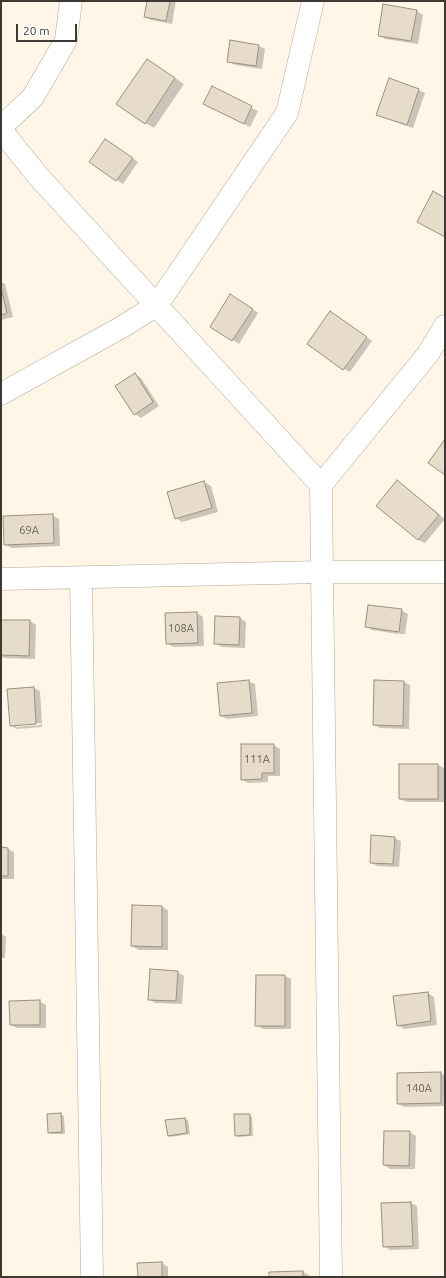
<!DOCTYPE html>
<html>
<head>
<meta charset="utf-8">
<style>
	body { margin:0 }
	#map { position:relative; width:446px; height:1278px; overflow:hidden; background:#fff6e7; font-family:Ubuntu,sans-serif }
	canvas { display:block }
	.frame { position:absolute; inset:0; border:2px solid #3d3932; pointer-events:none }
	.scale { position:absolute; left:16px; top:24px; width:61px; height:18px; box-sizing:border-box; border:2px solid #3d3932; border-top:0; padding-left:5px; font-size:12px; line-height:14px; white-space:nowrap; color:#3d3932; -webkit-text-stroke:3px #fff; paint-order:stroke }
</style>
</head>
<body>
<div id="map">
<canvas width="446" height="1278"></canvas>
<div class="frame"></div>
<div class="scale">20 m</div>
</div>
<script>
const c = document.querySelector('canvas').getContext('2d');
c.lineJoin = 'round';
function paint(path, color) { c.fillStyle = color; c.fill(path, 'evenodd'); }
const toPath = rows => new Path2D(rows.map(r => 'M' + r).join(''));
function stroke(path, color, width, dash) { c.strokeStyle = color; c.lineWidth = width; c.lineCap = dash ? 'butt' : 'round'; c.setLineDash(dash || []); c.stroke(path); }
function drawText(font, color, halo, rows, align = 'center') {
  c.font = font + ' Ubuntu,sans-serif'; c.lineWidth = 3; c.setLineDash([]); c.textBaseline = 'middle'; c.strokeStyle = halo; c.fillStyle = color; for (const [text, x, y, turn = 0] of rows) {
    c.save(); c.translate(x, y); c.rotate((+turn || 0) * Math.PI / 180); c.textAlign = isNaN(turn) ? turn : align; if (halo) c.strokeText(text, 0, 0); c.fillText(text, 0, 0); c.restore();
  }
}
paint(toPath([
	[148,1,176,1,172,24,151,20,145,17],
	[417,11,423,15,418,44,385,39,379,35],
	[231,42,259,46,265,49,262,69,235,65,228,61],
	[156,65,184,84,154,128,145,123],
	[213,88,258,111,250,127,211,107],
	[419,90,425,93,413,128,384,118,378,114],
	[105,140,138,162,123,184,90,162],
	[1,282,5,284,13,317,1,320],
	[237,299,258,313,239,344,211,326],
	[337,316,372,341,350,372,344,369],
	[135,374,141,378,159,406,141,418,135,414],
	[397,481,403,485,445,519,425,543,418,540,377,505],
	[204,482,211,486,218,512,182,522,176,518],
	[52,515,59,519,60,546,12,548,5,545],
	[401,610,408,614,405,634,399,634,402,611,400,611,398,634,372,630,366,626],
	[197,613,203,617,204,646,173,647,167,643],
	[240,618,246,622,245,648,222,647,215,643],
	[1,621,30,621,36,625,35,659,4,658,1,656],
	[248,681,255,684,258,716,227,719,221,716],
	[404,682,410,685,409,729,380,728,374,725],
	[34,688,40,691,42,727,17,729,11,726],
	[41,723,41,725,16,727,16,725],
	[273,745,280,749,280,776,268,776,268,782,248,783,242,779],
	[400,765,438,765,444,768,444,802,407,802,400,799],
	[394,838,401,841,399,867,377,866,371,862],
	[1,848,8,849,14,852,14,879,1,879],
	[133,906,162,907,168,910,168,950,139,950,132,946],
	[1,934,6,937,5,958,1,958],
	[177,972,184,976,182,1004,155,1003,149,999],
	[285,976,291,979,291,1029,263,1029,256,1025],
	[428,993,434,997,437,1025,404,1029,398,1025],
	[39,1001,46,1005,46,1028,17,1028,11,1025],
	[441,1073,445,1076,445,1106,404,1107,398,1103],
	[61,1114,64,1116,65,1134,52,1134,49,1133],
	[249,1115,252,1117,253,1136,238,1137,236,1135],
	[185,1119,188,1120,190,1134,171,1137,168,1136],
	[409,1132,416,1136,415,1169,390,1169,384,1165],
	[411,1203,417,1206,419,1249,390,1250,384,1246],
	[162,1263,168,1267,168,1277,139,1277],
	[303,1272,309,1275,309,1277,270,1277]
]), '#0003');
const building = toPath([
	[147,1,170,1,166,21,144,17,147,1],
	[383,4,417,10,411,41,378,36,383,4],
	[230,40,259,45,256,66,227,62,230,40],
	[147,59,175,78,145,124,116,104,147,59],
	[389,78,419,89,407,125,376,115,389,78],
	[212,86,252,106,244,124,203,104,212,86],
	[105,139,133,158,116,181,89,162,105,139],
	[433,191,445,198,445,237,417,222,433,191],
	[1,288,7,313,1,315,1,288],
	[230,294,253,309,232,341,210,327,230,294],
	[330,311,367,337,343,370,307,344,330,311],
	[135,373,153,402,134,415,115,386,135,373],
	[445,439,445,475,428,463,445,439],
	[397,480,439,515,418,540,376,506,397,480],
	[204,481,212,508,175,519,167,492,204,481],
	[53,514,54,543,4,545,3,516,53,514],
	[368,605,402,609,399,632,365,627,368,605],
	[197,612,198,643,166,644,165,613,197,612],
	[215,616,240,617,239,645,214,644,215,616],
	[1,620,30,620,29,656,1,655,1,620],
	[249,680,252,713,220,716,217,683,249,680],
	[374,680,404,681,403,726,373,725,374,680],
	[34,687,36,724,10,726,7,689,34,687],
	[241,744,274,744,274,773,262,773,262,779,241,780,241,744],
	[399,764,438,764,438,799,399,799,399,764],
	[371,835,395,837,393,864,370,863,371,835],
	[1,847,8,848,8,876,1,876,1,847],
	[132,905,162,906,162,947,131,946,132,905],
	[150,969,178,971,176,1001,148,1000,150,969],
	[256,975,285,975,285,1026,255,1026,256,975],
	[428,992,431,1021,397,1026,393,996,428,992],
	[40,1000,40,1025,10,1025,9,1001,40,1000],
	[441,1072,441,1103,397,1104,397,1073,441,1072],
	[61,1113,62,1132,48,1133,47,1114,61,1113],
	[234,1114,250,1114,250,1135,235,1136,234,1114],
	[185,1118,187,1133,168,1136,165,1120,185,1118],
	[384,1131,410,1131,409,1166,383,1165,384,1131],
	[411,1202,413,1246,383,1247,381,1203,411,1202],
	[162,1262,162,1277,138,1277,137,1263,162,1262],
	[303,1271,303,1277,269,1277,269,1272,303,1271]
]);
paint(building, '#e7dcc9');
stroke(building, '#9a907f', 1);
const minor = toPath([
	[1,127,33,97,66,40,71,1],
	[1,130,38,176,321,485,322,572,445,572],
	[1,394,122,327,157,305,287,113,313,1],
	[321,485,428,354,445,326],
	[81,578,92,1277],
	[1,579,322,572,331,1277]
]);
stroke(minor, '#b1a795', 23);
stroke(minor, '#fff', 22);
drawText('11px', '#686258', null, [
	["69А",29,530],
	["108А",181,628],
	["111А",257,759],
	["140А",419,1088]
]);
</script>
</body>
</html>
